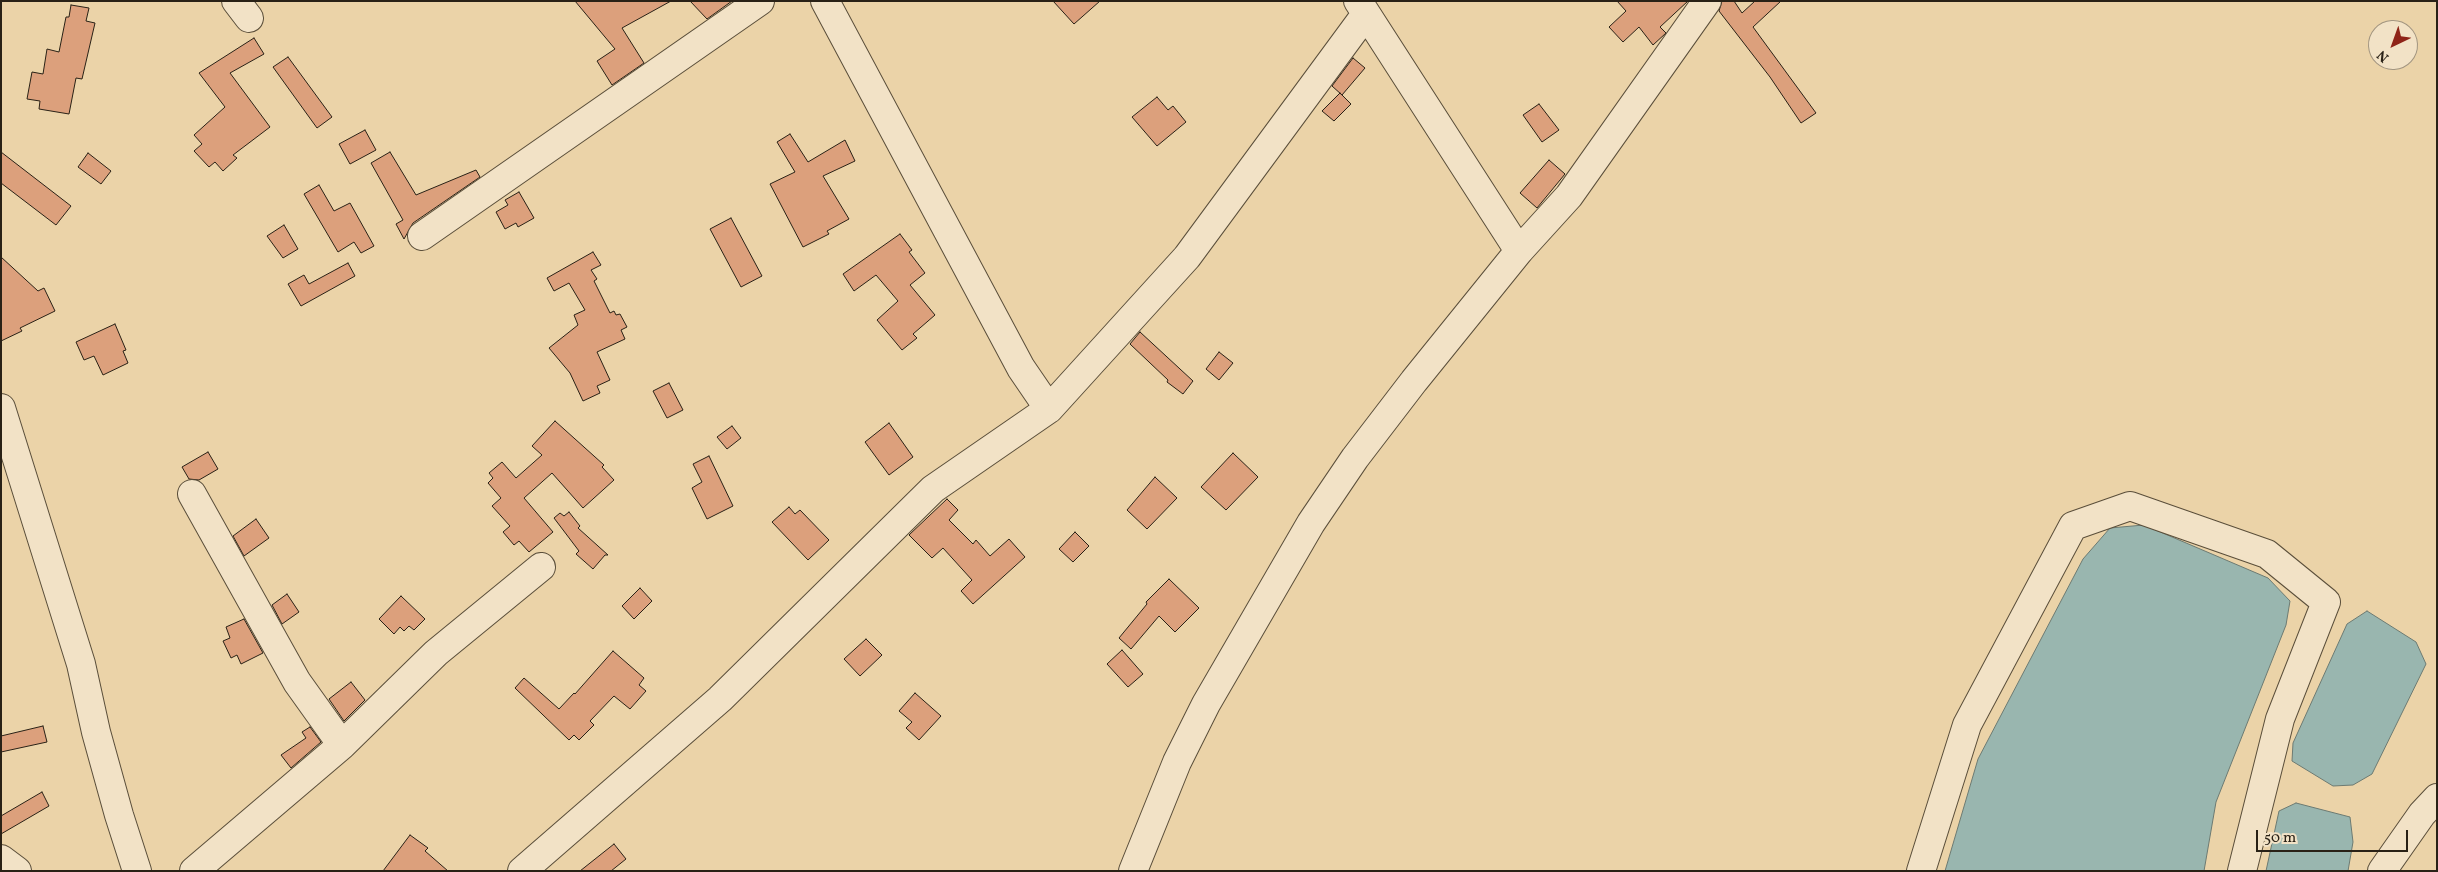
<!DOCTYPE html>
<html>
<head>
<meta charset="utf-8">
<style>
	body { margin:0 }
	#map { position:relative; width:2438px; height:872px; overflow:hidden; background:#ebd3a8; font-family:Vollkorn,serif }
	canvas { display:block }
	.frame { position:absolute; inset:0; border:2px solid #292116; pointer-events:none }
	.north { position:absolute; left:2368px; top:20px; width:50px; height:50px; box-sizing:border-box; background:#f2e2c6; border:1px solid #a29580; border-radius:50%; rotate:222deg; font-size:14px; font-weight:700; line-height:20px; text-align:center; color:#292116 }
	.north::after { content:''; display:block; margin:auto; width:18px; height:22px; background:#8f2418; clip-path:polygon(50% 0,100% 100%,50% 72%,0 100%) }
	.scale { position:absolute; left:2256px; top:830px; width:152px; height:22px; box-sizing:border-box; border:2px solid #292116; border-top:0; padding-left:6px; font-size:15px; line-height:18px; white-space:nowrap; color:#292116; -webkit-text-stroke:4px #f2e2c6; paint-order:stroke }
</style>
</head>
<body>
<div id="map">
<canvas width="2438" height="872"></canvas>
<div class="frame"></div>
<div class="north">N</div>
<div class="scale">50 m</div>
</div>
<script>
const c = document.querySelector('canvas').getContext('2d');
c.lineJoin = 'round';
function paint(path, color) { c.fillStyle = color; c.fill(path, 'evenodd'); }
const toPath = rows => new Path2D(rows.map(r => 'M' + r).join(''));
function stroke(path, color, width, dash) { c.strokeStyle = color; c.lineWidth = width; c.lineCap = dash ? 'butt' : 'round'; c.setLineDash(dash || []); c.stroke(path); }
const water = toPath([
	[2144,525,2268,578,2290,601,2286,625,2216,802,2204,871,1945,871,1978,759,2083,559,2110,528,2144,525],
	[2367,611,2416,642,2426,664,2372,774,2353,785,2333,786,2292,761,2293,743,2347,624,2367,611],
	[2296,803,2350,817,2353,842,2348,871,2266,871,2279,811,2296,803]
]);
paint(water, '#99b6af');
stroke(water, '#6c7a72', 1);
const building = toPath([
	[575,1,671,1,622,28,644,63,612,85,597,61,615,49,575,1],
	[690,1,732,1,707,19,690,1],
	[1053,1,1100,1,1074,24,1053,1],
	[1617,1,1688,1,1660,27,1666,33,1653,45,1639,27,1623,42,1609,27,1626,11,1617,1],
	[1722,1,1734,1,1742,13,1755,1,1781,1,1753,27,1816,113,1801,123,1770,77,1719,11,1722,1],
	[71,5,89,8,86,21,95,23,82,79,76,78,69,114,39,109,40,101,27,99,32,72,43,74,47,49,59,52,66,17,69,17,71,5],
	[254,38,264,54,230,73,270,127,233,155,237,158,223,171,215,162,209,167,194,151,202,144,194,135,225,107,199,73,254,38],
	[288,57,332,117,317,128,273,67,288,57],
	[1353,58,1365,68,1342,95,1332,86,1353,58],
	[1340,93,1351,104,1334,121,1322,111,1340,93],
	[1157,97,1168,110,1173,106,1186,122,1157,146,1132,117,1157,97],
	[1539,104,1559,130,1542,142,1523,115,1539,104],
	[365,130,376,150,350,164,339,144,365,130],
	[790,134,808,162,845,140,855,161,823,176,849,219,827,231,829,234,803,247,770,184,795,172,777,142,790,134],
	[1,152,71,206,56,225,1,183,1,152],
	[390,152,416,195,476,170,480,177,413,223,404,239,396,224,403,220,371,163,390,152],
	[88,153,111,171,101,184,78,167,88,153],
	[1549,160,1565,174,1537,208,1520,193,1549,160],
	[319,185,334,211,350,203,374,246,361,253,354,242,338,252,304,194,319,185],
	[519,192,534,218,518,227,516,223,505,229,496,212,508,205,505,200,519,192],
	[731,218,762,276,741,287,710,229,731,218],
	[284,225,298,249,283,258,267,236,284,225],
	[900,234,912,250,909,252,925,273,910,285,935,315,913,334,917,338,902,350,877,320,898,301,876,275,854,291,843,274,900,234],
	[593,252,601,265,591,270,597,279,594,281,610,313,614,311,616,315,620,314,627,327,621,330,625,339,597,352,610,380,597,386,600,393,583,401,570,373,549,348,578,325,574,315,585,310,569,283,554,291,547,278,593,252],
	[1,257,38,291,44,288,55,311,20,328,22,331,1,341,1,257],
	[348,263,355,276,301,306,288,284,304,275,309,284,348,263],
	[115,324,126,350,123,351,128,363,103,375,94,356,84,360,76,342,115,324],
	[1140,332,1193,381,1183,394,1167,382,1168,380,1130,344,1140,332],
	[1219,352,1233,363,1219,380,1206,369,1219,352],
	[669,383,683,410,667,418,653,391,669,383],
	[555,421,604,465,602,467,614,480,583,508,552,473,524,498,553,532,529,552,519,541,514,545,503,532,510,526,492,506,501,498,488,483,493,478,489,473,502,462,516,478,542,455,532,446,555,421],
	[889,423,913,457,889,475,865,442,889,423],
	[732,426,741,438,727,449,717,437,732,426],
	[208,452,218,469,199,480,189,479,182,467,208,452],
	[1233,453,1258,477,1226,510,1201,487,1233,453],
	[709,456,733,506,707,519,692,488,702,482,693,464,709,456],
	[1155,477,1177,498,1147,529,1127,510,1155,477],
	[947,499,958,510,949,520,973,544,976,540,990,556,1009,539,1025,557,973,604,961,591,972,580,943,548,932,558,909,535,947,499],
	[789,507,795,514,800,510,829,540,808,560,772,522,789,507],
	[569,512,580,526,578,528,608,555,605,555,593,569,576,554,579,551,554,518,560,513,564,516,569,512],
	[256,519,269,538,244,556,233,536,256,519],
	[1075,532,1089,546,1073,562,1059,549,1075,532],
	[1169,579,1199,608,1175,632,1159,616,1131,649,1119,638,1147,604,1146,602,1169,579],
	[640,588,652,601,634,619,622,606,640,588],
	[287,594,299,612,282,624,272,605,287,594],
	[401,596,425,619,414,630,409,626,404,631,400,627,394,634,379,619,401,596],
	[244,619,263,653,241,664,237,655,231,658,223,641,230,638,226,627,244,619],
	[866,639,882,655,860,676,844,659,866,639],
	[1122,650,1143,674,1128,687,1107,664,1122,650],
	[613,651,644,678,639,685,646,691,630,709,614,696,590,721,594,725,579,740,574,735,569,740,515,688,524,678,559,709,574,693,575,694,613,651],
	[351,682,365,700,344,721,329,699,351,682],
	[915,693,941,716,919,740,906,728,912,722,899,711,915,693],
	[43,726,47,742,1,752,1,736,43,726],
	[310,727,321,742,291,768,281,755,306,738,302,732,310,727],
	[42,792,49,806,1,834,1,816,42,792],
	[410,835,428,848,425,851,448,871,383,871,410,835],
	[614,844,626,859,611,871,580,871,614,844]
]);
paint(building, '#dca07c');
stroke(building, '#292116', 1);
const minor = toPath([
	[236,1,249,18],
	[1358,1,1519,251],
	[422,236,760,1],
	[1,408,81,664,96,732,119,815,137,871],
	[1049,409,1187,257,1366,14],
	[192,494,297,682,342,745],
	[1,859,17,871],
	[194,871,342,745,436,653,541,567],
	[522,871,720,699,933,489,1049,409,1021,368,825,1],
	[1133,871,1177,762,1206,704,1311,523,1355,458,1414,381,1519,251,1569,196,1707,1],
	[1921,871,1967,725,2073,526,2130,506,2267,554,2326,602,2280,719,2242,871],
	[2382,871,2422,814,2437,798]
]);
stroke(minor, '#5a4e3a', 30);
stroke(minor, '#f2e2c6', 28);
</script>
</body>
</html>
